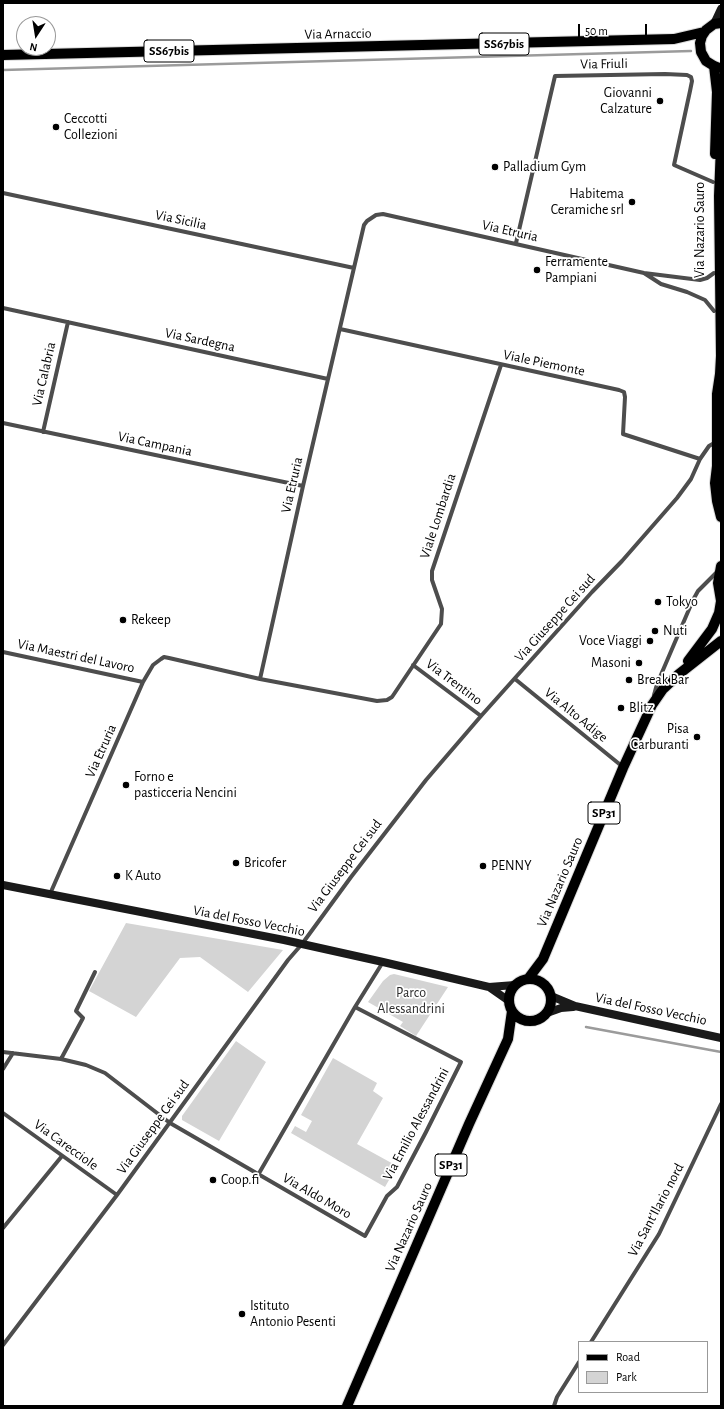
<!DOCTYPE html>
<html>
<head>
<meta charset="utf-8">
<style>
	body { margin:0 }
	#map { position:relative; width:724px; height:1409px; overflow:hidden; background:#fff; font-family:"Alegreya Sans",sans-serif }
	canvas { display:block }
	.frame { position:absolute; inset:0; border:4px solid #000; pointer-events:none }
	.legend { position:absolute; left:578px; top:1341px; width:130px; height:52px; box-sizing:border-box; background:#fff; border:1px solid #999; margin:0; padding:5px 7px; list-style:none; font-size:12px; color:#000 }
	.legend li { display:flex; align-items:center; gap:8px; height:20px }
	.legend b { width:20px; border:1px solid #999 }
	.north { position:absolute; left:16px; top:16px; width:40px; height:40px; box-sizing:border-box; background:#fff; border:1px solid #999; border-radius:50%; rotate:192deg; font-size:11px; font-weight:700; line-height:16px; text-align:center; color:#000 }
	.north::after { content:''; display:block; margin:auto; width:14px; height:18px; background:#000; clip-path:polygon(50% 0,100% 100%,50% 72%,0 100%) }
	.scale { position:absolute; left:578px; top:24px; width:69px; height:18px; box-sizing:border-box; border:2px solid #000; border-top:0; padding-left:5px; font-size:12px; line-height:14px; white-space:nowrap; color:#000; -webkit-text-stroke:3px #fff; paint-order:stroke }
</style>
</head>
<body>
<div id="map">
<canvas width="724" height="1409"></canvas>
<div class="frame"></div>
<ul class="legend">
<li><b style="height:5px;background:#000"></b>Road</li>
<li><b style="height:11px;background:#d4d4d4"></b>Park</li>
</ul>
<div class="north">N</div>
<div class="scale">50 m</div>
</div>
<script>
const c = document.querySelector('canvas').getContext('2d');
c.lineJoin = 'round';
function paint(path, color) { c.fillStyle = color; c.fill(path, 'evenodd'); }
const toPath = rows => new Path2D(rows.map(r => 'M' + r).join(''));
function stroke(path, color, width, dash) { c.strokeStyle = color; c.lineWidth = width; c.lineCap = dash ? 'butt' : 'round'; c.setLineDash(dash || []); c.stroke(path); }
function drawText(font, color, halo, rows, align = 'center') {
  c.font = font + ' "Alegreya Sans",sans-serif'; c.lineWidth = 3.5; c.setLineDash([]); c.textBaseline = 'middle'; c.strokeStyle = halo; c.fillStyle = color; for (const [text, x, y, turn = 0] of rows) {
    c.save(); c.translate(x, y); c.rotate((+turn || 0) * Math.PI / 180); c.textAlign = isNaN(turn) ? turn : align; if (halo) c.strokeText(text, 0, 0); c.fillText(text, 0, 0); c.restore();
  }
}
paint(toPath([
	[126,923,283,950,248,992,200,957,180,958,136,1017,89,991],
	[394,974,448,987,416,1036,400,1026,403,1022,368,1002,383,981,390,975],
	[236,1041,266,1062,219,1141,182,1120,182,1116],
	[333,1058,377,1083,373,1091,383,1098,357,1144,397,1166,385,1187,291,1133,295,1126,306,1132,312,1121,301,1115]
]), '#d4d4d4');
stroke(toPath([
	[3,70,691,51],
	[586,1027,721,1052]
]), '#9b9b9b', 2.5);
const primary = toPath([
	[3,55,674,39,704,32],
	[714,66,717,92,715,154],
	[719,68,714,66,706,61,701,52,700,43,702,36,706,30,714,24,721,23],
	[721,145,719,196,721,356,720,374,717,394,717,466,715,483,717,501,721,517],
	[721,566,718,583,721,601],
	[688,661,712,629,719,613,721,601],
	[528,979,543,959,623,768,652,705,663,689,679,674,721,641],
	'509 1000a21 21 0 1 1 42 0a21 21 0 1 1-42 0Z',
	[347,1406,469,1124,508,1039,512,1011]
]);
stroke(primary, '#dbdbdb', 12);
stroke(toPath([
	[3,193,354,268],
	[516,243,555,76,665,74,687,75,691,77,692,81,690,91,674,165,713,182],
	[644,273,661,284,687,292,705,300,714,311],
	[3,308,328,379],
	[340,329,619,390,624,392,625,397,623,434,700,459],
	[3,423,303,486],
	[43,432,68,322],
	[3,652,143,682],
	[413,665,481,716],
	[260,679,377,701,387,700,392,697,441,624,442,609,432,580,432,571,501,365],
	[515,679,623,767],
	[654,695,657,684,693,600,698,591,718,571],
	[50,894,143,682,153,665,161,659,164,657,169,658,260,679,303,486,364,225,367,221,376,215,383,214,644,273,700,280,707,278,714,273],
	[3,1052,61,1059,86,1065,105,1073,170,1123,365,1236,387,1196,397,1187,426,1132,461,1062,355,1007],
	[61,1059,83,1018,76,1011,95,972],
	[3,1069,13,1053],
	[3,1113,117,1195],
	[258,1175,355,1007,383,962],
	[3,1228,62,1156],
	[591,1342,659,1234,721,1104],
	[3,1345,117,1195,288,960,302,944,351,877,426,780,481,716,592,592,622,561,677,498,691,479,700,459,709,446,716,442],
	[554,1406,557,1397,579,1362]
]), '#4d4d4d', 4);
stroke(toPath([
	[714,24,721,9],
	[3,885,284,940,383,962,489,987,515,985],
	[489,987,509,1001],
	[551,996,575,1006,721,1038],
	[547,1013,561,1008,573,1007]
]), '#1a1a1a', 8);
stroke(primary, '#000', 10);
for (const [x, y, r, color] of [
	[660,101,4,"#000"],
	[56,127,4,"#000"],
	[495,167,4,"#000"],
	[632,202,4,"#000"],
	[537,270,4,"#000"],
	[658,602,4,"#000"],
	[123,620,4,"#000"],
	[655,631,4,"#000"],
	[650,641,4,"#000"],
	[639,663,4,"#000"],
	[629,680,4,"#000"],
	[621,708,4,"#000"],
	[697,737,4,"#000"],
	[126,785,4,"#000"],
	[236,863,4,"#000"],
	[483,866,4,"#000"],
	[117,876,4,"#000"],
	[213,1180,4,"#000"],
	[242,1314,4,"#000"]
]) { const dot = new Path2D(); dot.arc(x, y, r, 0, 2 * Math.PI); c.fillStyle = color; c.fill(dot); stroke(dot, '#fff', 1.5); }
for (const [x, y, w] of [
	[504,44,50],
	[169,51,50],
	[604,813,32],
	[451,1165,32]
]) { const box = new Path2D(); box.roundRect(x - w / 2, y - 11, w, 22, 3); c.fillStyle = '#fff'; c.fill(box); stroke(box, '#000', 1); }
drawText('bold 13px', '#000', null, [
	["SS67bis",504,44],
	["SS67bis",169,51],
	["SP31",604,813],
	["SP31",451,1165]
]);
drawText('14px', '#000', '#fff', [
	["Via Arnaccio",338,34,-1],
	["Via Friuli",604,64,-1],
	["Via Sicilia",181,220,12],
	["Via Nazario Sauro",700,230,-90],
	["Via Etruria",510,231,13],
	["Via Sardegna",200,340,12],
	["Viale Piemonte",544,363,12],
	["Via Calabria",44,374,-77],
	["Via Campania",155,444,12],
	["Via Etruria",292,485,-77],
	["Viale Lombardia",438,516,-72],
	["Via Giuseppe Cei sud",555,618,-48],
	["Via Maestri del Lavoro",76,656,12],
	["Via Trentino",454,682,37],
	["Via Alto Adige",576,715,39],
	["Via Etruria",101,751,-66],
	["Via Giuseppe Cei sud",345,866,-53],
	["Via Nazario Sauro",560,882,-67],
	["Via del Fosso Vecchio",249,921,11],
	["Via del Fosso Vecchio",651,1009,12],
	["Via Emilio Alessandrini",416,1124,-62],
	["Via Giuseppe Cei sud",153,1127,-54],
	["Via Carecciole",66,1145,36],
	["Via Aldo Moro",317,1196,30],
	["Via Sant'Ilario nord",656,1210,-62],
	["Via Nazario Sauro",409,1227,-66]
]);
drawText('14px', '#000', '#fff', [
	["Giovanni",652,93,"right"],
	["Calzature",652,109,"right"],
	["Ceccotti",64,119],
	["Collezioni",64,135],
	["Palladium Gym",503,167],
	["Habitema",624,194,"right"],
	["Ceramiche srl",624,210,"right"],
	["Ferramente",545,262],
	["Pampiani",545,278],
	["Tokyo",666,602],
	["Rekeep",131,620],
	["Nuti",663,631],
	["Voce Viaggi",642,641,"right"],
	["Masoni",631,663,"right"],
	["Break Bar",637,680],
	["Blitz",629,708],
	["Pisa",689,729,"right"],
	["Carburanti",689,745,"right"],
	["Forno e",134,777],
	["pasticceria Nencini",134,793],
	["Bricofer",244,863],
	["PENNY",491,866],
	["K Auto",125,876],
	["Coop.fi",221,1180],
	["Istituto",250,1306],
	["Antonio Pesenti",250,1322]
], 'left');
drawText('14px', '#2b2b2b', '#fff', [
	["Parco",411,993],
	["Alessandrini",411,1009]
]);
</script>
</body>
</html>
